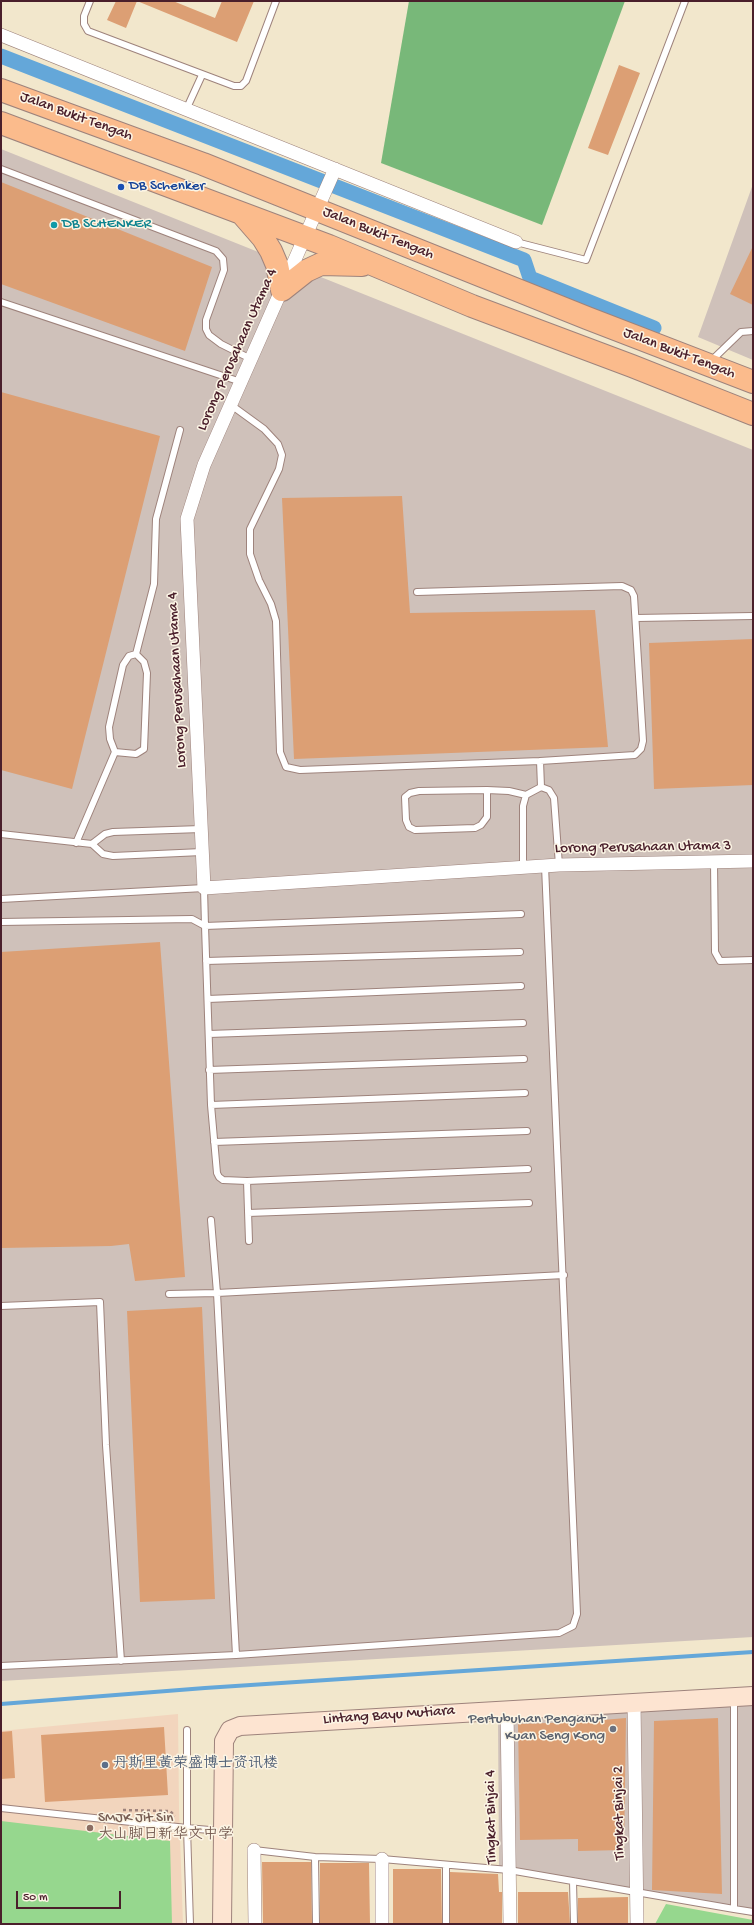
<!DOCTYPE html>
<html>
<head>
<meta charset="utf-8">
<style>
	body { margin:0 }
	#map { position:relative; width:754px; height:1925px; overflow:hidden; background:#f2e7cc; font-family:"Gochi Hand",sans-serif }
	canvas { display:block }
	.frame { position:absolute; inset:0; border:2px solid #4a1f2b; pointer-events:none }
	.scale { position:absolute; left:16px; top:1891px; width:105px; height:18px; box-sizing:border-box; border:2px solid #4a1f2b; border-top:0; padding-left:5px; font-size:12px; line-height:14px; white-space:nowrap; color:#4a1f2b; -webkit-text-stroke:3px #fcf5e5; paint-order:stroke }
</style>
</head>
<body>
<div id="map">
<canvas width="754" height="1925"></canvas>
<div class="frame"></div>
<div class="scale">50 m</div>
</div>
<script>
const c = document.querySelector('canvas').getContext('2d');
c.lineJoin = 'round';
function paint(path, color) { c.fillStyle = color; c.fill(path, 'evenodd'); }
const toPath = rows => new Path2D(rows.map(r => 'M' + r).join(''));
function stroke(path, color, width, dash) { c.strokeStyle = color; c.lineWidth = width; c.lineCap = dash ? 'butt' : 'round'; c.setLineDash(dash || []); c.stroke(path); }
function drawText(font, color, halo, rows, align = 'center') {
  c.font = font + ' "Gochi Hand","LXGW WenKai TC",sans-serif'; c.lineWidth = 3; c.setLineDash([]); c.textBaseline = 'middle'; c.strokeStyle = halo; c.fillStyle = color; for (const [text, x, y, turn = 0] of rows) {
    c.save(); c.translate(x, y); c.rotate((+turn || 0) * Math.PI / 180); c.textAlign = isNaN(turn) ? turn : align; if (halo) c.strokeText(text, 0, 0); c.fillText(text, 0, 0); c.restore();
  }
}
paint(toPath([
	[178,1714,179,1809,183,1924,1,1924,1,1731]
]), '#f2d5bd');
paint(toPath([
	[1,149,753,450,753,1637,1,1681],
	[753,184,753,360,698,337],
	[753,1704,753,1916,499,1868,498,1715]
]), '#cfc1ba');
paint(toPath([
	[1,1821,170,1841,172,1924,1,1924],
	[666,1904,753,1920,753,1924,655,1924]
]), '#96d78e');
paint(toPath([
	[409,1,625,1,542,225,381,163]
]), '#78b879');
stroke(toPath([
	[1,1704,205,1688,753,1652]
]), '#64a7d9', 4);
stroke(toPath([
	[1,56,524,260,530,278,654,328]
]), '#64a7d9', 15);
paint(toPath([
	[116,1,173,1,215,18,222,1,254,1,237,42,137,1,126,28,107,20],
	[619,65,640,73,608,155,588,148],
	[1,182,212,267,185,351,1,284],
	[753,246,753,305,730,294],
	[1,392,160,436,72,789,1,770],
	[402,496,410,613,595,610,608,747,294,759,282,498],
	[753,639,753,785,654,789,649,643],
	[160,942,185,1277,135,1281,129,1244,111,1246,1,1248,1,952],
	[202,1307,215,1599,140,1602,127,1311],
	[626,1718,624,1850,578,1851,578,1839,520,1840,518,1724,579,1722],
	[718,1718,722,1894,652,1890,654,1721],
	[164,1727,168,1795,45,1802,41,1735],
	[12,1731,15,1778,1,1779,1,1732],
	[262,1862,311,1862,312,1924,263,1924],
	[320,1863,369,1863,370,1924,320,1924],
	[393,1869,441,1869,442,1924,393,1924],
	[450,1872,498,1874,499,1892,502,1892,502,1924,450,1924],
	[518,1892,568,1892,570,1924,518,1924],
	[628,1897,628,1924,578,1924,578,1898]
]), '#dc9f74');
const lane = toPath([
	[90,1,84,16,84,24,88,31,234,86,241,86,246,81,276,1],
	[186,110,202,75],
	[1,169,216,251,223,259,224,270,206,320,206,329,209,335,221,344,251,359],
	[516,242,586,260,685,1],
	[1,302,241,382],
	[711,361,741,332,753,331],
	[231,405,264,429,278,444,282,455,279,469,250,529,250,554,259,580,271,604,276,621,280,752,286,767,300,770,540,761],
	[417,592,622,586,631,590,634,596,643,741,641,749,635,755,540,761,541,787],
	[636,618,753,616],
	[136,654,154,584,156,519,180,430],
	[115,752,136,754,144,749,147,673,144,662,136,654],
	[487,790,487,817,481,825,475,828,415,830,409,827,406,820,405,797,410,793,419,791,487,790,509,791,526,795,541,787,549,790,554,798,559,865],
	[1,834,92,844,103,854,113,856,202,852],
	[76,843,115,752,110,739,109,727,123,665,129,656,136,654],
	[92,844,105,834,113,832,201,829],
	[714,862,715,952,720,961,753,960],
	[523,867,523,806,526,795],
	[1,899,204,888,205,926,521,914],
	[1,922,192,919,205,926,211,1105,217,1173,219,1177,223,1180,247,1181,528,1169],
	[206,961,520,952],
	[208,999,521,986],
	[209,1034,523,1023],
	[209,1070,524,1059],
	[211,1105,525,1093],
	[214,1142,527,1131],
	[247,1181,249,1241],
	[248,1213,529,1203],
	[169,1294,217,1293,211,1220],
	[1,1306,100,1302,106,1445,121,1661],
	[236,1655,217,1293,564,1275],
	[1,1666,236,1655,559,1633,573,1626,577,1614,545,866],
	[1,1808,187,1828,187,1730],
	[254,1850,315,1857,382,1859,509,1870,734,1909,734,1699],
	[315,1857,316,1924],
	[446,1866,446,1924],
	[573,1881,574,1924],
	[734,1909,753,1912],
	[190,1924,187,1828,221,1831]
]);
const street = toPath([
	[1,35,516,242],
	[335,169,204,465,187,519,204,888,559,865,753,861],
	[634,1702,637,1924],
	[507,1709,510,1924],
	[254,1850,255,1924],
	[382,1859,382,1924]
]);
const secondary = toPath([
	[222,1924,224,1741,230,1730,240,1726,753,1696]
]);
const highway = toPath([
	[1,90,203,164,587,318,753,382],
	[1,123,329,246,472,306,632,366,753,414],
	[243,215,263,238,271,251,277,265,282,290,306,271,321,264,362,265]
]);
stroke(lane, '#9e837c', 8);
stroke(street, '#9e837c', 14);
stroke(secondary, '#9e837c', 20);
stroke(highway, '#9e837c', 24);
stroke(toPath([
	[123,1810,170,1811,175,1816]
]), '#9e837c', 2.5, [3, 3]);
stroke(lane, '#fff', 6);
stroke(street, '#fff', 13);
stroke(secondary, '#fde4d1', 18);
stroke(highway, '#fbbb8c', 22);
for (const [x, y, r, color] of [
	[121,187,4,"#1a4fb4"],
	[54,225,4,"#0f9aa8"],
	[613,1729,4,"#6b7280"],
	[105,1765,4,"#5c6f8a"],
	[90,1828,4,"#8d6e63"]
]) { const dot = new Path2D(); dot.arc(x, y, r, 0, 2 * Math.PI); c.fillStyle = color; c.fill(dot); stroke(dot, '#fcf5e5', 1.5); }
drawText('15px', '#4a1f2b', '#fcf5e5', [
	["Jalan Bukit Tengah",76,117,20],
	["Jalan Bukit Tengah",378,234,22],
	["Lorong Perusahaan Utama 4",238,350,-66],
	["Jalan Bukit Tengah",679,354,21],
	["Lorong Perusahaan Utama 4",178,680,-93],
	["Lorong Perusahaan Utama 3",643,848,-1],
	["Lintang Bayu Mutiara",389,1716,-4],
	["Tingkat Binjai 2",620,1813,-91],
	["Tingkat Binjai 4",492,1817,-91]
]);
drawText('15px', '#164399', '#fcf5e5', [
	["DB Schenker",129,187]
], 'left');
drawText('15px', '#0d838f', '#fcf5e5', [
	["DB SCHENKER",62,225]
], 'left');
drawText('15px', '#5b616d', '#fcf5e5', [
	["Pertubuhan Penganut",605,1720],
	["Kuan Seng Kong",605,1737]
], 'right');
drawText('15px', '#4e5e75', '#fcf5e5', [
	["丹斯里黄荣盛博士资讯楼",113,1765]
], 'left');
drawText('15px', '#785e54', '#fcf5e5', [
	["SMJK Jit Sin",98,1819],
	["大山脚日新华文中学",98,1836]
], 'left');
</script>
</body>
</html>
